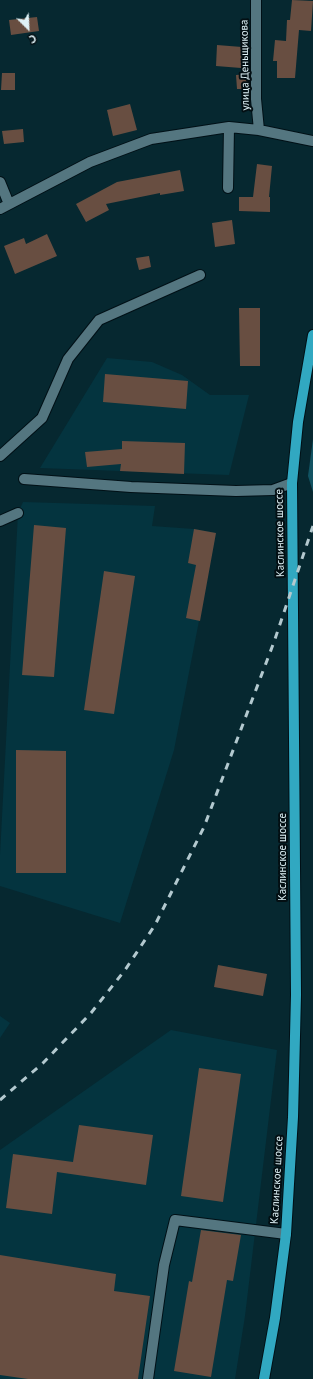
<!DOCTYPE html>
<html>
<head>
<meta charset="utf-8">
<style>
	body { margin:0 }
	#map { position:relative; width:313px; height:1379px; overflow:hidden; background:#062830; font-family:"PT Sans",sans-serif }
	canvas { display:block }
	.north { position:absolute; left:8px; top:8px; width:40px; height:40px; -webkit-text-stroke:3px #030f13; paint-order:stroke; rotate:156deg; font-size:11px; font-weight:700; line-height:16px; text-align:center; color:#dff2f7 }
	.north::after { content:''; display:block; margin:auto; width:14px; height:18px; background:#dff2f7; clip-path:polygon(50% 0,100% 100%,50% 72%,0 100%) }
</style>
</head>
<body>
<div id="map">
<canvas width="313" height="1379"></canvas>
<div class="north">С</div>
</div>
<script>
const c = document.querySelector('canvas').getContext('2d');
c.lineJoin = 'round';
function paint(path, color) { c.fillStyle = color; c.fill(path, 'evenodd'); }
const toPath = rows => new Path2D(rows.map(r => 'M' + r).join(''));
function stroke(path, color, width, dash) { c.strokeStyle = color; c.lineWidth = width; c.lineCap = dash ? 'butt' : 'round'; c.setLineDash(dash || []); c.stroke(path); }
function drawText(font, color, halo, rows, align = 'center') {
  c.font = font + ' "PT Sans",sans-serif'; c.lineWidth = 4; c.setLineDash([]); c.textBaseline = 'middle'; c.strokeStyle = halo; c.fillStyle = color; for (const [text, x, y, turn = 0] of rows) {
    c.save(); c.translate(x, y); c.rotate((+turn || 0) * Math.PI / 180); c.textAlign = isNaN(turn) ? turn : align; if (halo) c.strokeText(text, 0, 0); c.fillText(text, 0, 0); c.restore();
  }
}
paint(toPath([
	[107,358,152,362,182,375,210,395,249,395,229,475,40,468],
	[23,502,155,506,152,526,194,529,216,533,174,750,120,923,0,886,0,855,18,513],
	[0,1016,10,1023,0,1038],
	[171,1030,277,1050,245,1316,235,1379,0,1379,0,1150]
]), '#04343f');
paint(toPath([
	[313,439,313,492,308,476]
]), '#115362');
paint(toPath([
	[292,0,313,1,311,31,299,30,295,78,277,78,277,61,273,61,275,40,286,41,287,20,290,20],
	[37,17,39,31,11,35,9,20],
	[217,45,242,47,241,68,216,66],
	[2,73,15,73,15,90,1,90],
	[248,74,249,89,237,89,236,75],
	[130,104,137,130,113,136,107,110],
	[23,129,24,142,4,144,2,131],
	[257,164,272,166,269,197,270,197,270,212,239,211,239,197,253,197],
	[180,170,184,191,160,195,160,193,106,204,109,210,86,222,76,204,117,182],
	[232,220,235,244,215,247,212,223],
	[47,234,57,256,15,274,4,246,24,238,26,244],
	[149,256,151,267,139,270,136,258],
	[239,308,260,308,260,366,240,366],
	[105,374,188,381,186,409,103,402],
	[122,441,185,443,184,474,120,471,121,464,87,467,85,452,122,449],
	[34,525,66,528,54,677,22,675],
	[194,529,216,533,200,621,186,618,196,565,188,563],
	[104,571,135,576,114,714,84,710],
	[16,750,66,751,66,873,16,873],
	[218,965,267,974,263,996,214,987],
	[199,1068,241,1074,223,1202,181,1196],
	[79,1125,153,1135,146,1185,57,1172,52,1214,6,1208,13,1154,73,1162],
	[201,1230,241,1235,233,1281,227,1280,211,1377,174,1371,189,1281,192,1282],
	[0,1255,116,1274,114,1291,150,1296,138,1379,28,1379,0,1375]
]), '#684e41');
const minor = toPath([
	[256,0,256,99,259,130],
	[0,182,9,204],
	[228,188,229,127],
	[0,209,90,162,151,139,229,127,259,130,313,141],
	[0,456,42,418,68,359,99,320,200,275],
	[24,479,131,487,236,491,273,490,292,483],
	[0,521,18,513],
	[148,1379,164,1265,175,1220,286,1234]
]);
const major = toPath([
	[264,1379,275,1318,286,1234,293,1117,296,995,292,483,298,422,313,335]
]);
stroke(minor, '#001016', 12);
stroke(major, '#001016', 12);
stroke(minor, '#547680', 10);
stroke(major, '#31a8c1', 10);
stroke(toPath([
	[0,1100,43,1063,91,1013,125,970,155,925,204,827,274,642,313,526]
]), '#b3c9cf', 3, [7, 7]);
drawText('11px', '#dff2f7', '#030f13', [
	["улица Деньщикова",245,65,-91],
	["Каслинское шоссе",280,533,-91],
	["Каслинское шоссе",283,857,-90],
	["Каслинское шоссе",277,1180,-87]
]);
</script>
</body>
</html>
